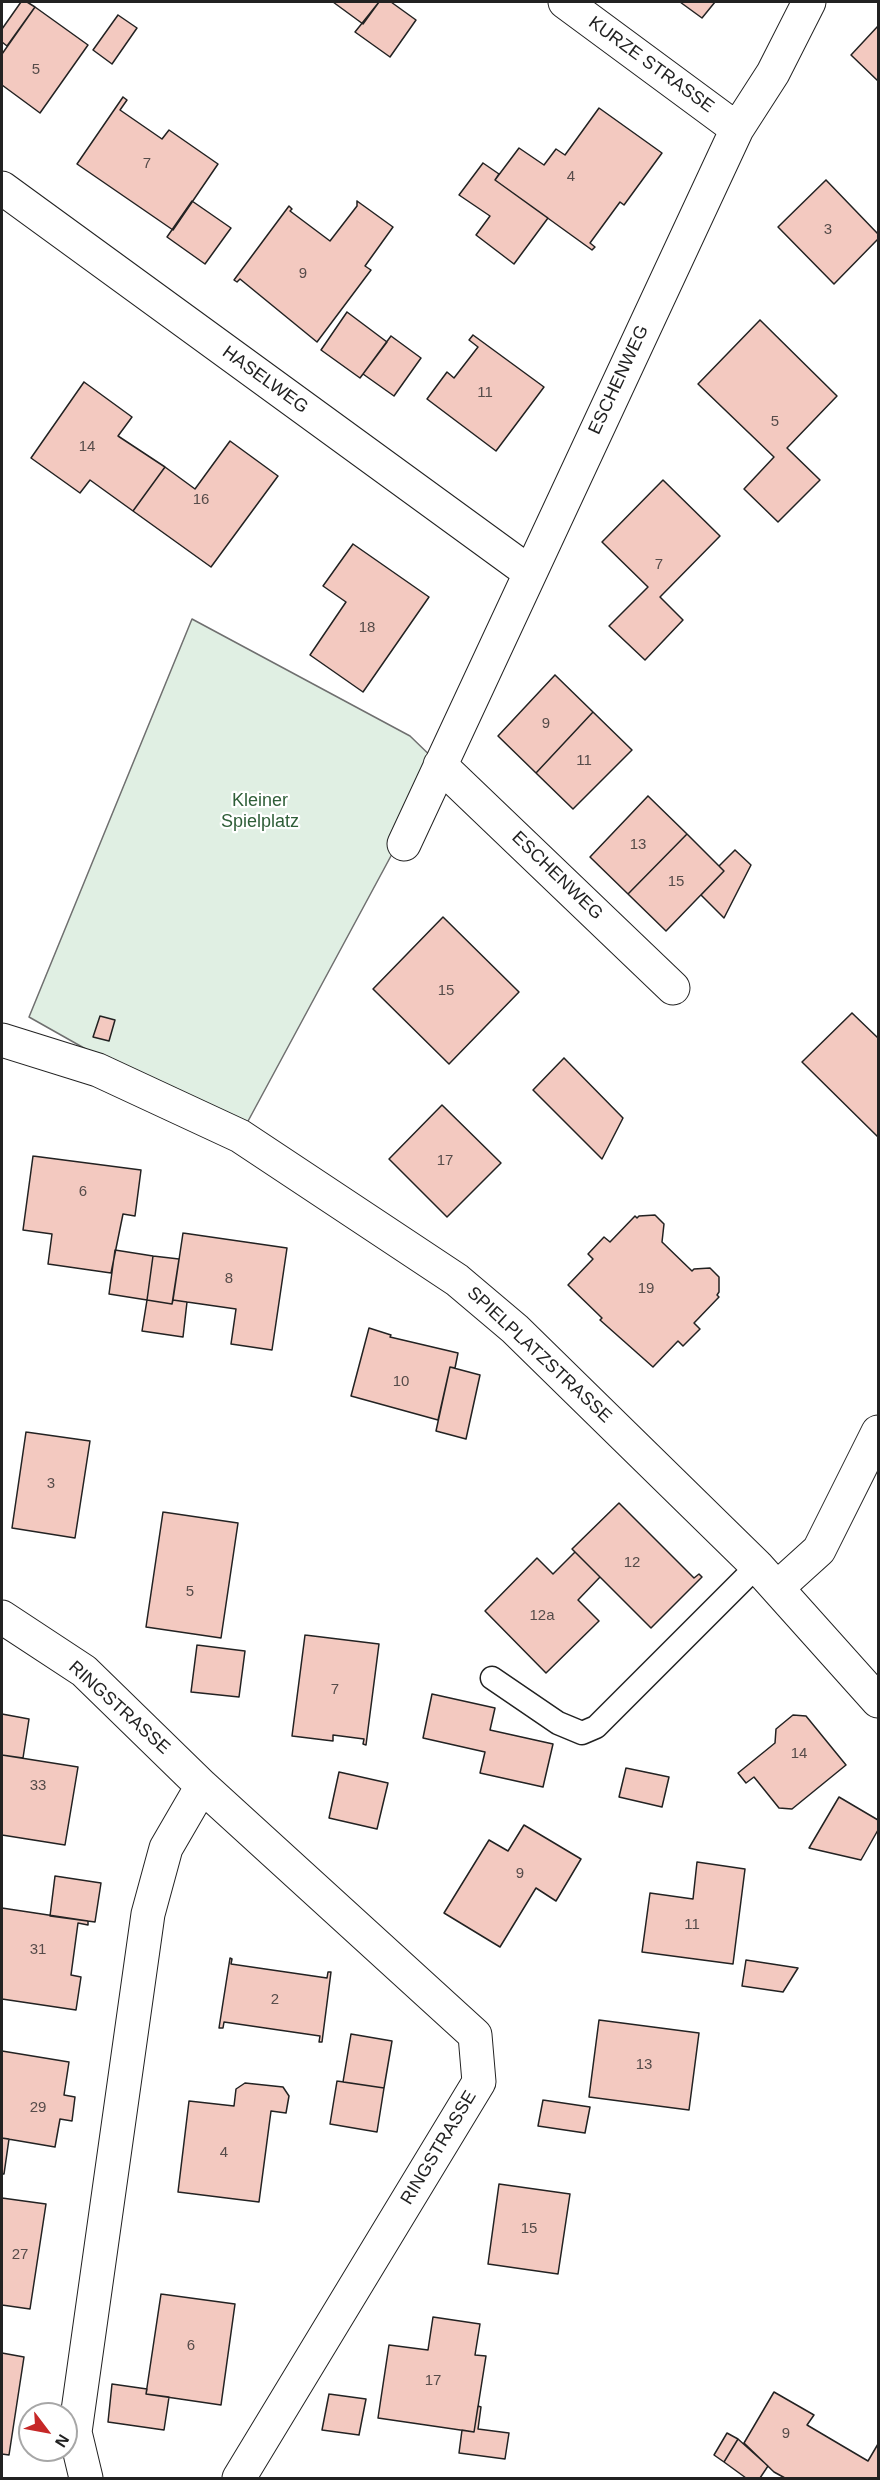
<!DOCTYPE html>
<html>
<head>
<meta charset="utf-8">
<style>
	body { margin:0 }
	#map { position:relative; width:880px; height:2480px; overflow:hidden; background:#fff; font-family:Helvetica,sans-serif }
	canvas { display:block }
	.frame { position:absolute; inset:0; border:3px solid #222; pointer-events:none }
	.north { position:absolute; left:18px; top:2402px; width:60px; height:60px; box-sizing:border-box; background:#fff; border:2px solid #a7a7a7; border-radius:50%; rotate:122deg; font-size:16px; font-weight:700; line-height:24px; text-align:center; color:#222 }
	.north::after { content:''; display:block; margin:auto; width:21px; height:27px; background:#c62828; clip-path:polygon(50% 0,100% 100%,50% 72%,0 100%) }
</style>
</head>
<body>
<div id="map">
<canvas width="880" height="2480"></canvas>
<div class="frame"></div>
<div class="north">N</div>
</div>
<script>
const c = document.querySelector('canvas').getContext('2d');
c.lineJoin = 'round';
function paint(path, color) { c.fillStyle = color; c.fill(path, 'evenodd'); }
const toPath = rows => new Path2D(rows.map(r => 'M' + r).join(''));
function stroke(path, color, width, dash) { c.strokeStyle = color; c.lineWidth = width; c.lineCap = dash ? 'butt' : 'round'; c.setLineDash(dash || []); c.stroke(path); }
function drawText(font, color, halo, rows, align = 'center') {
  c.font = font + ' Helvetica,sans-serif'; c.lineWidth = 4.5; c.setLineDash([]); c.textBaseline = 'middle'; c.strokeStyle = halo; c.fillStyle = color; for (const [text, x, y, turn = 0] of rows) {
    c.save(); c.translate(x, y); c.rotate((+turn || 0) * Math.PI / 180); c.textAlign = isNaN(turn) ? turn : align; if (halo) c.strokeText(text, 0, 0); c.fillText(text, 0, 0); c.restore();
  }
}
const green = toPath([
	[192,619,410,736,440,765,240,1136,29,1017,192,619]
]);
paint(green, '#e0efe3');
stroke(green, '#6f6f6f', 1.5);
const building = toPath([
	[21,2,27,2,35,7,7,46,2,42,2,29,21,2],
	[333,2,379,2,363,24,333,2],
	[379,2,391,2,416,20,390,57,355,32,379,2],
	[680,2,715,2,702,18,680,2],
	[35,7,88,45,40,113,2,85,2,54,35,7],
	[118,15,137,28,112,64,93,50,118,15],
	[878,26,878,81,851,55,878,26],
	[123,97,127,100,120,110,162,139,169,130,218,164,173,230,77,164,123,97],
	[599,108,662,153,624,205,620,202,590,243,595,247,592,250,495,180,519,148,544,165,556,149,565,155,599,108],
	[483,163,499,174,495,180,548,218,514,264,476,235,490,216,459,195,483,163],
	[826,180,878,234,878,239,834,284,778,227,826,180],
	[192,201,231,228,205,264,167,237,192,201],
	[357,201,393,227,365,266,371,270,317,342,240,279,237,282,234,280,289,206,292,209,290,211,330,241,357,206,357,201],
	[347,312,387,342,360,378,321,350,347,312],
	[760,320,837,396,787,448,820,480,778,522,744,489,774,457,698,384,760,320],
	[473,335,544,387,496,451,427,399,447,372,454,378,478,347,469,340,473,335],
	[391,336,421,358,394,396,363,374,391,336],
	[84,382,132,417,118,436,165,467,133,511,90,480,80,493,31,458,84,382],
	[230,441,278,476,211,567,133,511,165,467,195,489,230,441],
	[663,480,720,536,660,597,683,620,645,660,609,626,648,587,602,542,663,480],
	[353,544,429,597,363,692,310,655,346,602,323,586,353,544],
	[555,675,593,712,536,773,498,736,555,675],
	[593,712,632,750,573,809,536,773,593,712],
	[648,796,687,834,628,894,590,857,648,796],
	[687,834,724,871,666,931,628,894,687,834],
	[735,850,751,865,724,918,701,895,724,871,719,866,735,850],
	[443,917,519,992,449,1064,373,989,443,917],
	[852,1013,878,1038,878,1137,802,1062,852,1013],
	[100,1016,115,1020,109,1041,93,1037,100,1016],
	[564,1058,623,1118,602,1159,533,1090,564,1058],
	[442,1105,501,1163,447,1217,389,1159,442,1105],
	[33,1156,141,1170,135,1216,123,1214,111,1273,48,1264,52,1234,23,1230,33,1156],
	[655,1215,664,1224,662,1242,692,1271,694,1269,710,1268,719,1277,719,1292,717,1295,719,1297,694,1323,700,1329,683,1346,678,1341,653,1367,600,1320,602,1318,568,1285,593,1259,588,1254,604,1237,610,1242,635,1216,637,1218,639,1216,655,1215],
	[183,1233,287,1248,272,1350,231,1344,236,1309,173,1300,183,1233],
	[115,1250,153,1256,147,1300,109,1294,115,1250],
	[153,1256,179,1259,172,1304,147,1300,153,1256],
	[147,1300,172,1304,173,1300,187,1302,183,1337,142,1331,147,1300],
	[369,1328,391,1335,390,1337,458,1353,455,1368,450,1367,438,1420,351,1396,369,1328],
	[450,1367,480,1375,466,1439,436,1431,450,1367],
	[26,1432,90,1441,75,1538,12,1528,26,1432],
	[619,1503,694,1578,699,1574,702,1577,651,1628,572,1549,619,1503],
	[163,1512,238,1523,221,1638,146,1627,163,1512],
	[575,1552,600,1577,578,1600,599,1621,546,1673,485,1611,537,1558,553,1574,575,1552],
	[305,1635,379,1644,366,1745,363,1744,364,1739,333,1735,333,1741,292,1736,305,1635],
	[197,1645,245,1651,239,1697,191,1692,197,1645],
	[432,1694,495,1708,490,1730,553,1744,543,1787,480,1773,485,1752,423,1738,432,1694],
	[2,1714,29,1719,23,1758,2,1755,2,1714],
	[793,1715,806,1716,846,1765,792,1809,779,1808,754,1777,746,1783,738,1773,775,1743,776,1729,793,1715],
	[2,1755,78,1767,65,1845,2,1835,2,1755],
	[626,1768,669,1777,662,1807,619,1797,626,1768],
	[339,1772,388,1783,377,1829,329,1818,339,1772],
	[839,1797,878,1820,878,1830,861,1860,809,1848,839,1797],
	[524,1825,581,1859,556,1901,536,1888,500,1947,444,1913,489,1840,508,1851,524,1825],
	[697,1862,745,1869,733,1964,642,1952,650,1893,693,1899,697,1862],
	[55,1876,101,1883,95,1922,50,1916,55,1876],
	[2,1908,88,1921,88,1925,78,1923,71,1975,81,1977,76,2010,2,1999,2,1908],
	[230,1958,232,1959,231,1964,327,1978,328,1972,331,1972,322,2042,319,2042,320,2036,224,2022,223,2028,219,2028,230,1958],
	[746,1960,798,1968,783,1992,742,1986,746,1960],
	[599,2020,699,2033,689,2110,589,2097,599,2020],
	[351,2034,392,2041,384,2088,343,2082,351,2034],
	[2,2051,69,2062,64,2095,75,2097,72,2121,60,2119,55,2147,2,2138,2,2051],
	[337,2081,384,2088,377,2132,330,2124,337,2081],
	[245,2083,283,2087,289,2096,286,2113,271,2111,259,2202,178,2192,189,2101,234,2106,236,2089,245,2083],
	[543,2100,590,2107,585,2133,538,2126,543,2100],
	[2,2138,9,2139,4,2174,2,2174,2,2138],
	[499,2184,570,2194,558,2274,488,2264,499,2184],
	[2,2198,46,2204,30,2309,2,2305,2,2198],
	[161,2294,235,2304,221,2405,146,2394,161,2294],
	[433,2317,480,2324,475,2355,486,2356,474,2432,378,2418,389,2345,428,2350,433,2317],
	[2,2353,24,2357,9,2455,2,2454,2,2353],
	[112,2384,147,2389,146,2394,169,2397,164,2430,108,2422,112,2384],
	[774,2392,814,2415,807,2425,868,2461,878,2444,878,2478,785,2478,774,2472,744,2443,774,2392],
	[329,2394,366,2399,359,2435,322,2430,329,2394],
	[478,2406,481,2407,478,2429,509,2433,505,2459,459,2453,462,2430,474,2432,478,2406],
	[727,2433,738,2439,724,2462,714,2455,727,2433],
	[738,2439,768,2466,760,2478,746,2478,724,2462,738,2439]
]);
paint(building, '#f3c9c0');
stroke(building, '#222', 1.5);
const lane = toPath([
	[492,1678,558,1723,582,1733,596,1727,757,1566]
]);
const street = toPath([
	[565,2,737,129],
	[2,188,529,572],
	[440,765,673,988],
	[404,844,737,129,773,73,809,2],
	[2,1040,98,1070,240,1136,457,1280,515,1329,757,1566,878,1701],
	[777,1588,819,1550,878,1432],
	[2,1617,84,1671,202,1786,475,2035,479,2082,239,2478],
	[86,2478,75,2432,148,1914,166,1848,202,1786]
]);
stroke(lane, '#222', 25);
stroke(street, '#222', 35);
stroke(lane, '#fff', 22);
stroke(street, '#fff', 33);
drawText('15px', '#564c4a', null, [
	["5",36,70],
	["7",147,164],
	["4",571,177],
	["3",828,230],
	["9",303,274],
	["11",485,393],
	["5",775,422],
	["14",87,447],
	["16",201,500],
	["7",659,565],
	["18",367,628],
	["9",546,724],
	["11",584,761],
	["13",638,845],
	["15",676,882],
	["15",446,991],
	["17",445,1161],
	["6",83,1192],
	["8",229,1279],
	["19",646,1289],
	["10",401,1382],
	["3",51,1484],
	["12",632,1563],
	["5",190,1592],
	["12a",542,1616],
	["7",335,1690],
	["14",799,1754],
	["33",38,1786],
	["9",520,1874],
	["11",692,1925],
	["31",38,1950],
	["2",275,2000],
	["13",644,2065],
	["29",38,2108],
	["4",224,2153],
	["15",529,2229],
	["27",20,2255],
	["6",191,2346],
	["17",433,2381],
	["9",786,2434]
]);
drawText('18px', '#222', '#fff', [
	["KURZE STRASSE",651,65,36],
	["HASELWEG",265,380,36],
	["ESCHENWEG",619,380,-65],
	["ESCHENWEG",557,876,44],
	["SPIELPLATZSTRASSE",539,1355,43],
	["RINGSTRASSE",119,1708,42],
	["RINGSTRASSE",439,2148,-59]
]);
drawText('18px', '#2f5e38', '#fff', [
	["Kleiner",260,801],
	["Spielplatz",260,822]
]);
</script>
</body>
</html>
